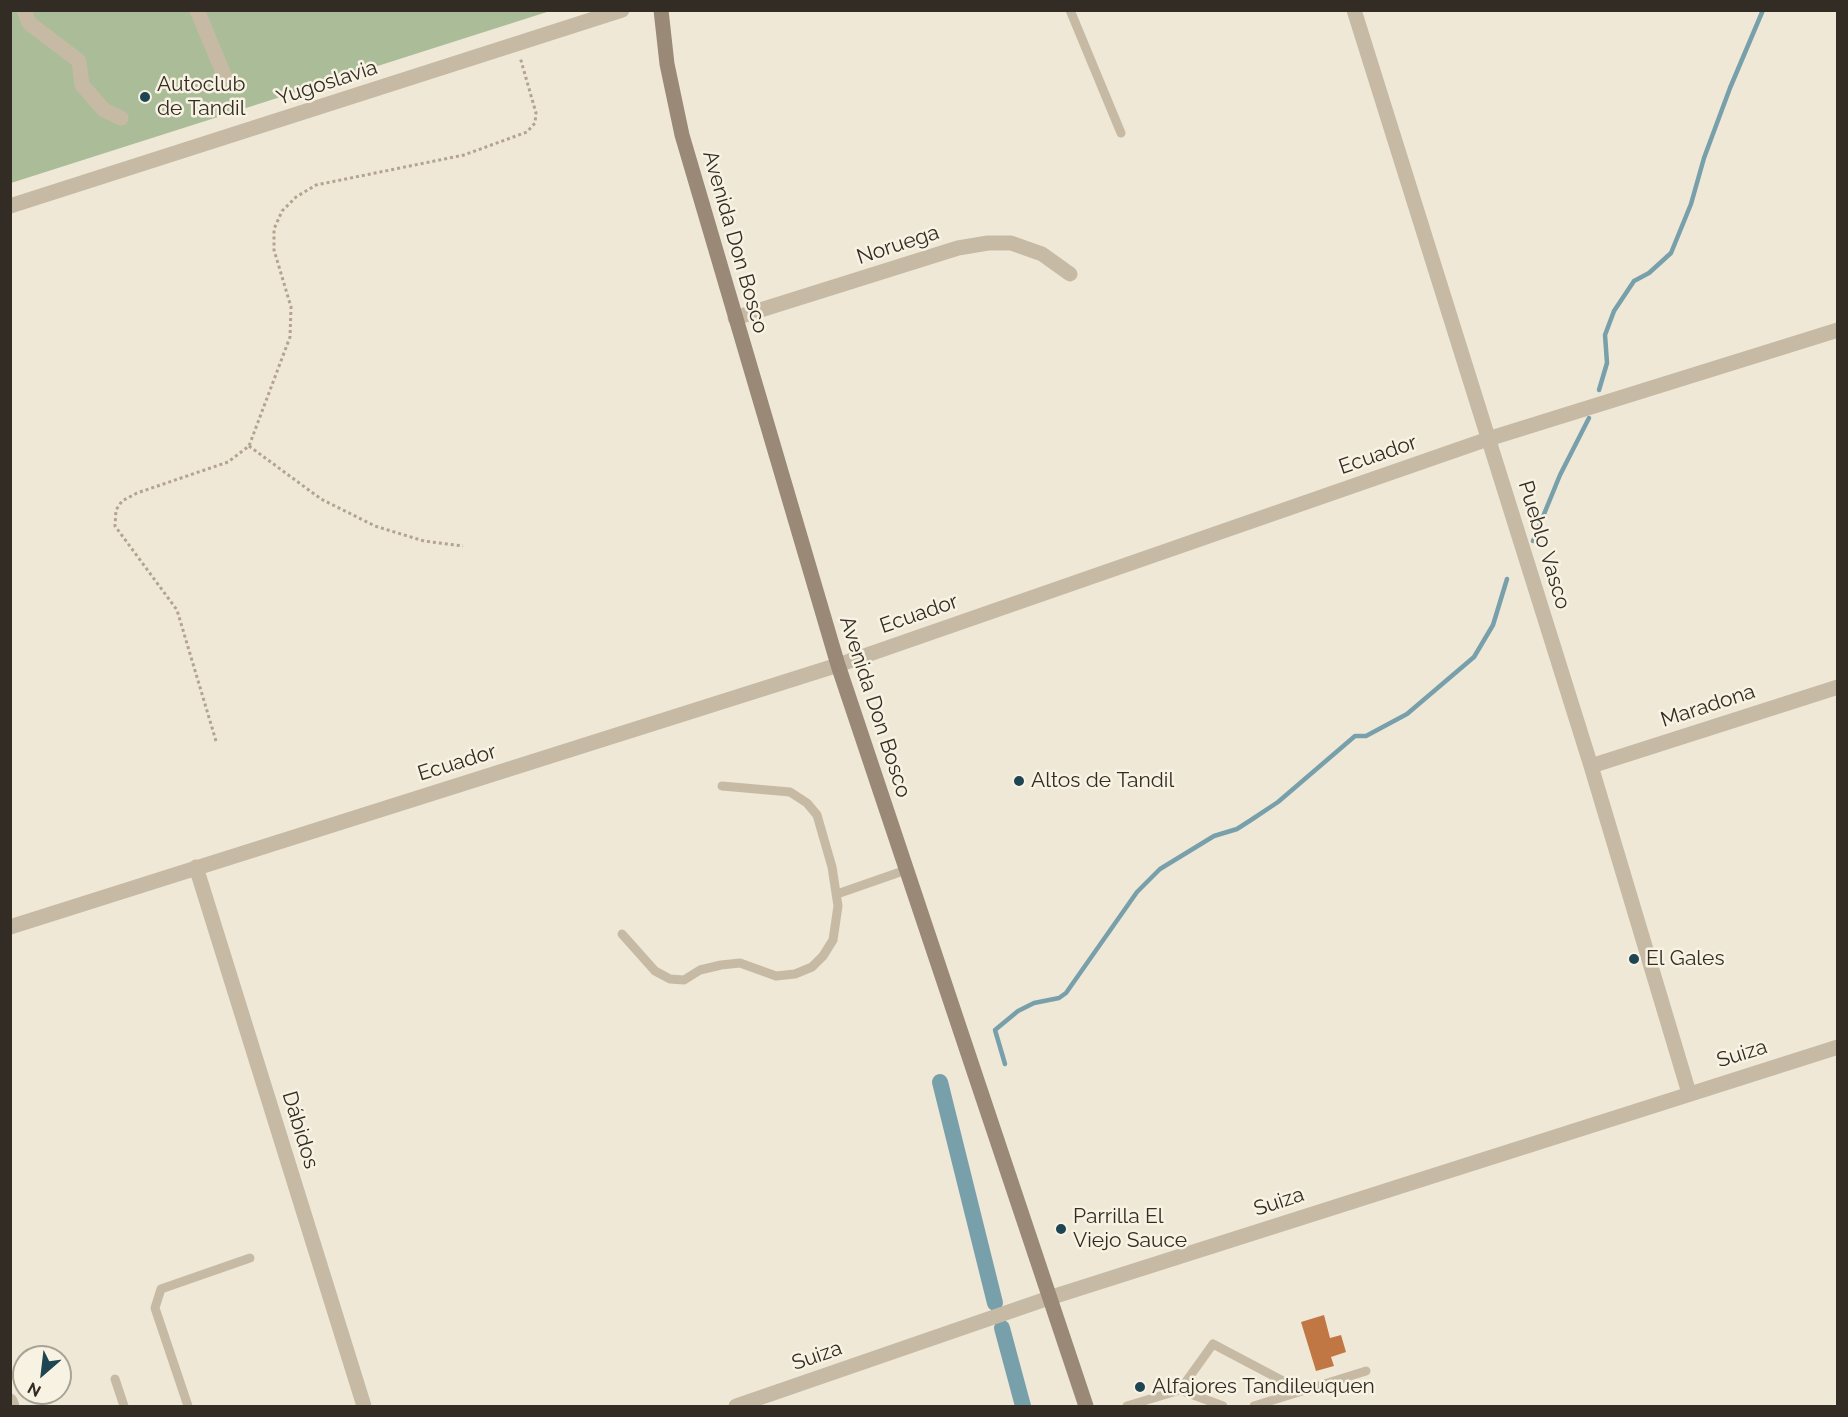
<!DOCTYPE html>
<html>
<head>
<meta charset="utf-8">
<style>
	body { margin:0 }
	#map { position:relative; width:1848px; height:1417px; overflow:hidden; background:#efe8d7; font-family:Raleway,sans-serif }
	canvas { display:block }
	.frame { position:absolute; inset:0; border:12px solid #322c25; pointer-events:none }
	.north { position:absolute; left:12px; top:1345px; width:60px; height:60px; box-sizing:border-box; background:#f8f2e3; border:2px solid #a9a397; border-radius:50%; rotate:208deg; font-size:16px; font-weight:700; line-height:24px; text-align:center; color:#322c25 }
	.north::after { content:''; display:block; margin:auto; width:21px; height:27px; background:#1d4552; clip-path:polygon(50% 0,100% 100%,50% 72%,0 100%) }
</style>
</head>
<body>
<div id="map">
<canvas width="1848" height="1417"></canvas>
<div class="frame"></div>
<div class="north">N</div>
</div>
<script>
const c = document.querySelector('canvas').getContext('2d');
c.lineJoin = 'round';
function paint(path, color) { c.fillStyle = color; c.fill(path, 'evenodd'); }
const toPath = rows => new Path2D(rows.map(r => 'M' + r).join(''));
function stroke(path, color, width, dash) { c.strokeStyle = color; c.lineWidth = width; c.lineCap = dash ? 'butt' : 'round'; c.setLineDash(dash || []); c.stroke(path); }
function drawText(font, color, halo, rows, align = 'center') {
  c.font = font + ' Raleway,sans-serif'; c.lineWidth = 5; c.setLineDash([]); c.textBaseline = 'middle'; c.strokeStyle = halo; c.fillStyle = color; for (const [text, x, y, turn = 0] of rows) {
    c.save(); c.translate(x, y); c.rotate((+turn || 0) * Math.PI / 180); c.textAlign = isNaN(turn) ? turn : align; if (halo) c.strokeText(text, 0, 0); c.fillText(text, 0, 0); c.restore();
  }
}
paint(toPath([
	[11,11,550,11,11,183]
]), '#abbd98');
stroke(toPath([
	[1599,390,1607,363,1605,335,1614,311,1634,281,1649,273,1671,253,1691,204,1704,158,1730,88,1763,10],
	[1533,541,1560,475,1589,418],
	[1005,1064,995,1030,1018,1011,1034,1003,1059,998,1066,993,1137,892,1160,869,1214,836,1237,829,1251,820,1278,802,1355,736,1366,736,1407,714,1474,657,1493,625,1507,579]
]), '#78a0ab', 4.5);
stroke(toPath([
	[940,1082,995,1303],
	[1002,1328,1023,1406]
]), '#78a0ab', 16);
paint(toPath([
	[1324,1315,1330,1338,1341,1335,1346,1352,1331,1357,1334,1366,1316,1371,1301,1322]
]), '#c17744');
stroke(toPath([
	[249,446,321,499,375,526,424,541,463,546],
	[216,741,177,610,115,526,116,510,122,501,137,493,228,462,249,446,290,337,291,307,274,250,274,229,282,211,296,197,316,185,464,155,527,132,535,123,536,113,520,57]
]), '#b2a48f', 3, [3, 3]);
stroke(toPath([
	[1070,10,1121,133],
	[837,894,906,870],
	[622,934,655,971,670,979,684,980,700,970,721,965,740,963,776,976,795,974,812,967,823,956,833,940,838,906,832,867,817,815,807,803,790,792,722,786],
	[115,1379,124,1406],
	[1180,1390,1213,1344,1302,1391],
	[188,1406,155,1308,161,1289,250,1258],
	[1127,1406,1180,1390,1223,1406],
	[1254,1406,1366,1371]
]), '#c7baa4', 9);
stroke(toPath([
	[24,10,29,23,79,61,82,85,104,110,121,118],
	[197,10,225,77],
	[1354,10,1591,766,1689,1093],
	[735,318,958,248,988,243,1011,243,1042,254,1070,274],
	[1591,766,1838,687],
	[196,867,364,1406],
	[10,927,838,665,1488,439,1838,330],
	[10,1401,12,1406],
	[736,1406,1049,1298]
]), '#c7baa4', 15);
stroke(toPath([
	[10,206,622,10],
	[1049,1298,1838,1047]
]), '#c7baa4', 15);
stroke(toPath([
	[661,10,667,64,682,135,838,665,1086,1406]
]), '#9a8976', 15);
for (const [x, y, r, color] of [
	[145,97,6,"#1d4552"],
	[1019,781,6,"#1d4552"],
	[1634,959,6,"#1d4552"],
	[1061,1229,6,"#1d4552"],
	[1140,1387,6,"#1d4552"]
]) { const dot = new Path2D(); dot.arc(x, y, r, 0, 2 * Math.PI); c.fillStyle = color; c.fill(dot); stroke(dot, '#f8f2e3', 2); }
drawText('21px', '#322c25', '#f8f2e3', [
	["Yugoslavia",327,83,-18],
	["Avenida Don Bosco",735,242,74],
	["Noruega",898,245,-18],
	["Ecuador",1378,455,-19],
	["Pueblo Vasco",1544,545,73],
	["Ecuador",919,614,-19],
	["Maradona",1708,706,-18],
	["Avenida Don Bosco",875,707,72],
	["Ecuador",457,763,-17],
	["Suiza",1742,1054,-17],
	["Dábidos",300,1130,73],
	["Suiza",1279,1202,-18],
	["Suiza",817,1356,-19]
]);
drawText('21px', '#322c25', '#f8f2e3', [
	["Autoclub",157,85],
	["de Tandil",157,109],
	["Altos de Tandil",1031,781],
	["El Gales",1646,959],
	["Parrilla El",1073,1217],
	["Viejo Sauce",1073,1241],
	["Alfajores Tandileuquen",1152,1387]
], 'left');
</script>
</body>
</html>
